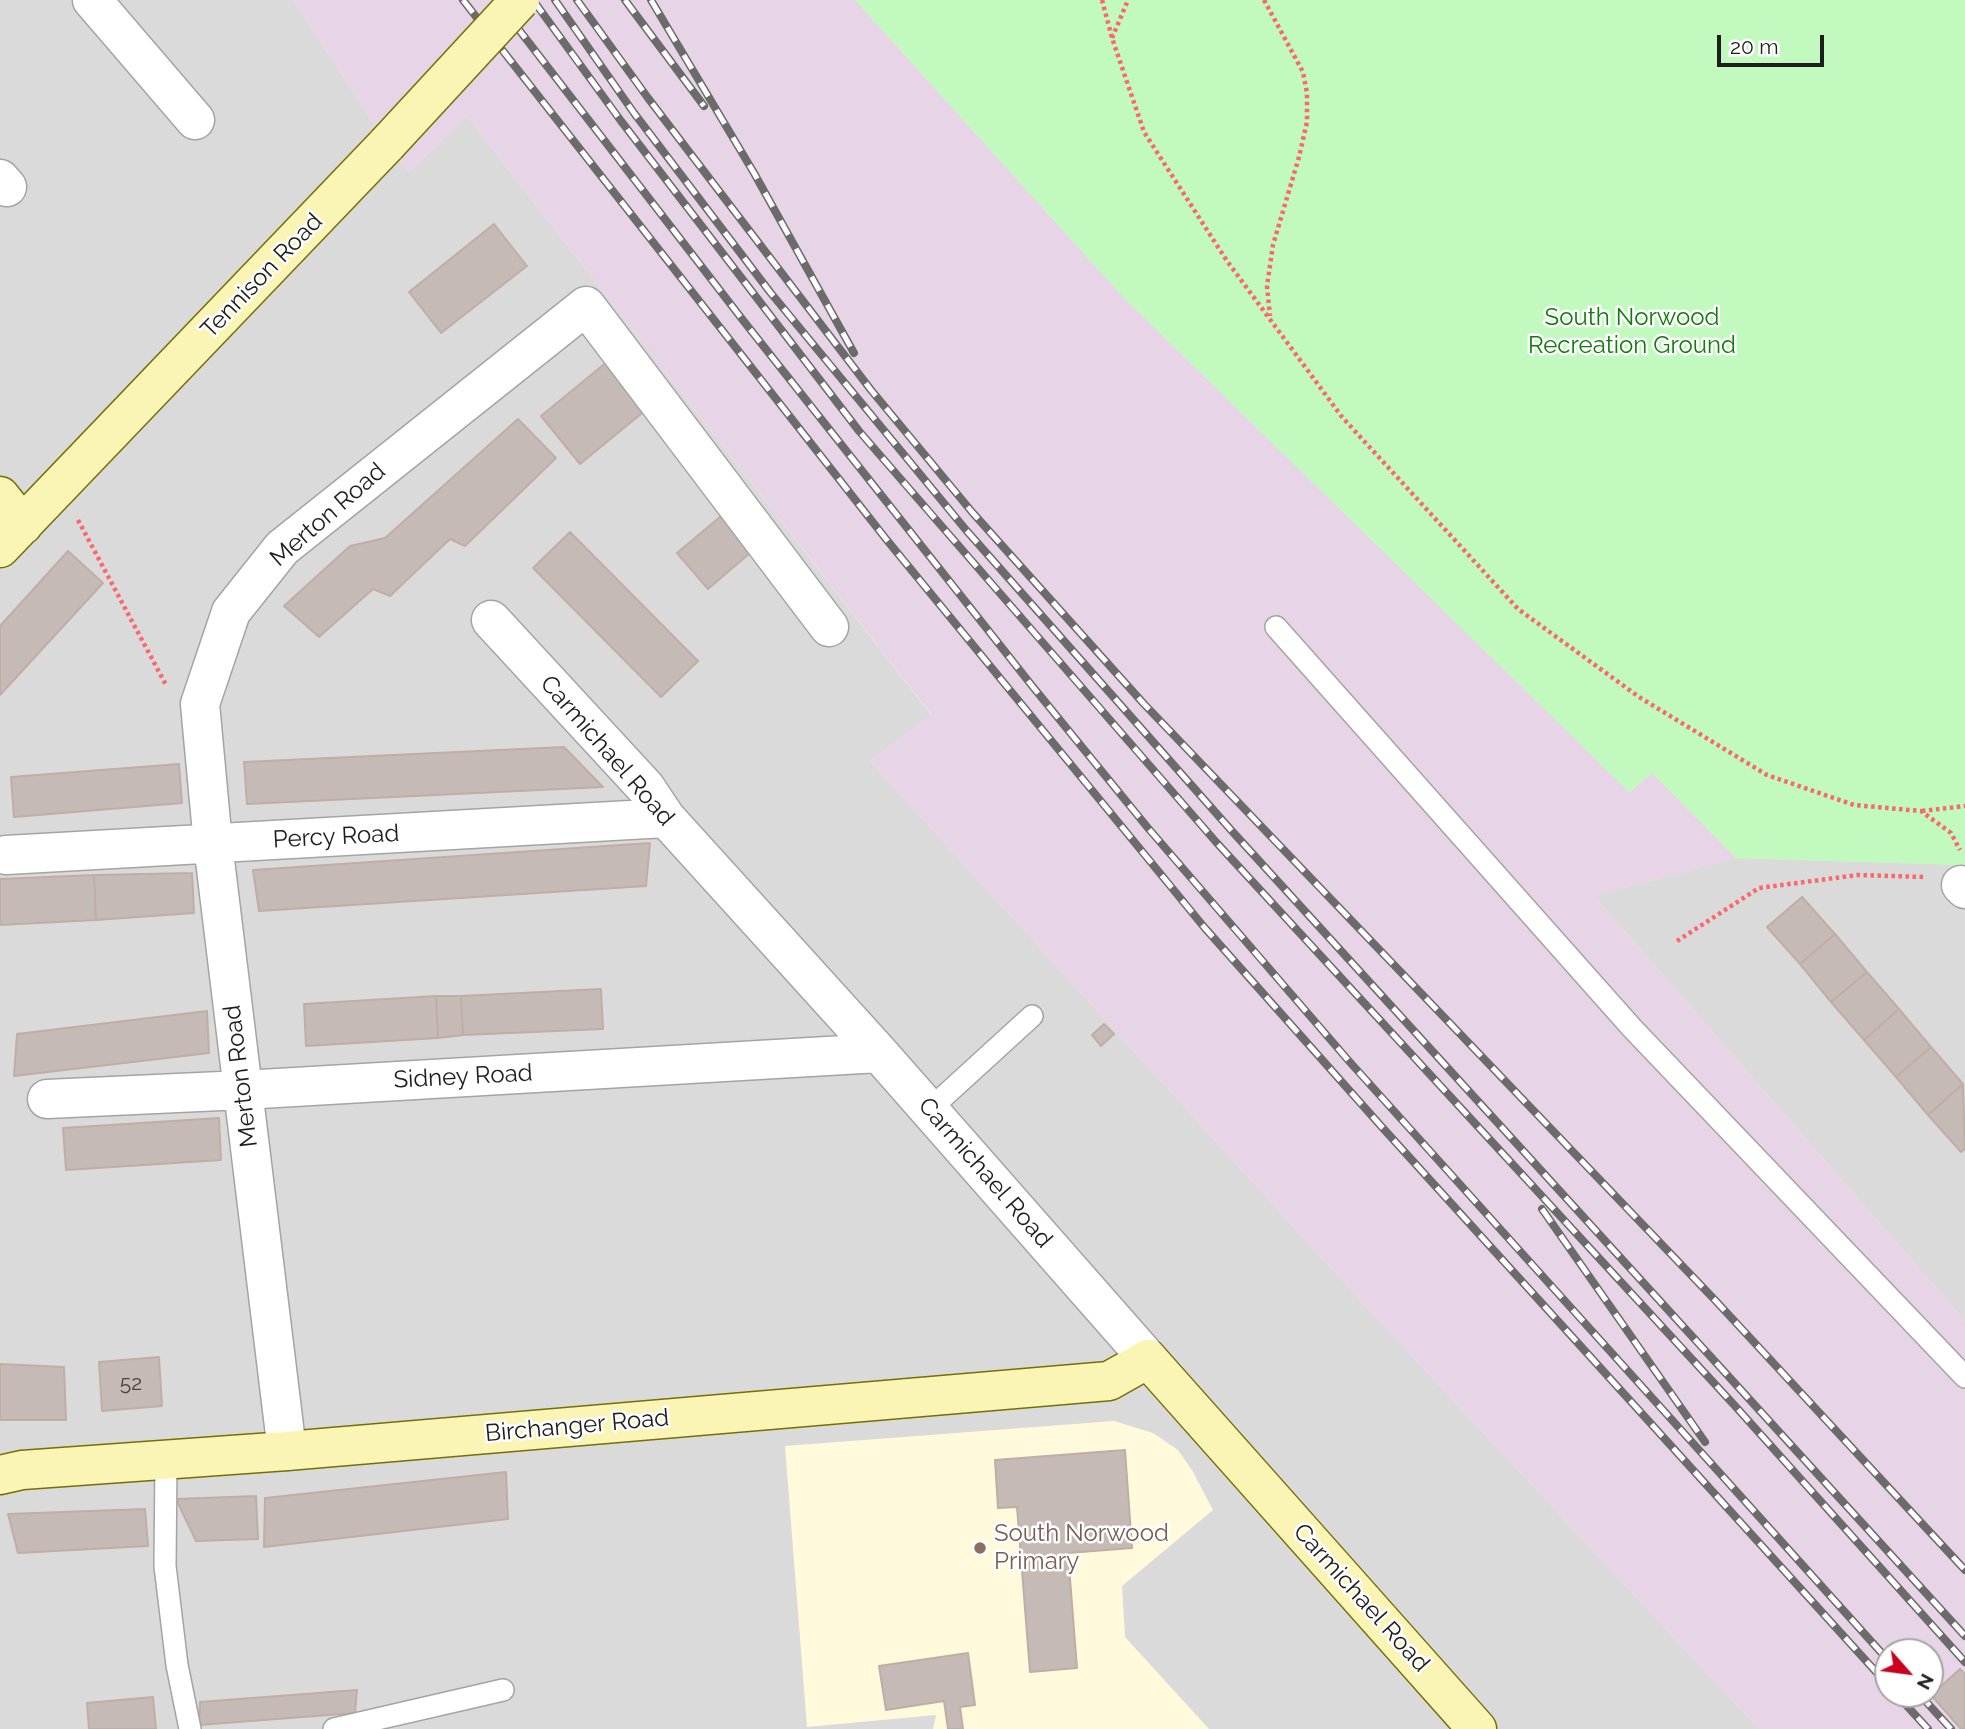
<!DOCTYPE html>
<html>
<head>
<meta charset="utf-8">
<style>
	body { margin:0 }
	#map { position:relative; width:1965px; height:1729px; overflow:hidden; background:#eee9e2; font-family:Raleway,sans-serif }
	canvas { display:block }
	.north { position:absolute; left:1874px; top:1638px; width:70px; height:70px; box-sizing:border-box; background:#fff; border:2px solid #a5a5a5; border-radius:50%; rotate:118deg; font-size:19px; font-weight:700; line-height:28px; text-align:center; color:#1d1d1d }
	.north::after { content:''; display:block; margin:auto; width:24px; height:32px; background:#ca001c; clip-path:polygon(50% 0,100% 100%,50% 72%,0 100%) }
	.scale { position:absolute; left:1717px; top:35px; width:107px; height:32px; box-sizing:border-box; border:4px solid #1d1d1d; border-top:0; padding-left:9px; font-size:21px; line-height:24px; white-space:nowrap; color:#1d1d1d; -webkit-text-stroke:5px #fff; paint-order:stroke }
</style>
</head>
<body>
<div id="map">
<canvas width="1965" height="1729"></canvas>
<div class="north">N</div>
<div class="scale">20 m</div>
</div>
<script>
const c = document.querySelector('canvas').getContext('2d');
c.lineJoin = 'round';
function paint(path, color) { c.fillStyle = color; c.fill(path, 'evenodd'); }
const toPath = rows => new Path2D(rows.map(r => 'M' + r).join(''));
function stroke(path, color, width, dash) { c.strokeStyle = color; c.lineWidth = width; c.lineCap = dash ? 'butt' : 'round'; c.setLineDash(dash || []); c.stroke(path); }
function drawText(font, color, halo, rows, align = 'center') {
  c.font = font + ' Raleway,sans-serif'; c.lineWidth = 5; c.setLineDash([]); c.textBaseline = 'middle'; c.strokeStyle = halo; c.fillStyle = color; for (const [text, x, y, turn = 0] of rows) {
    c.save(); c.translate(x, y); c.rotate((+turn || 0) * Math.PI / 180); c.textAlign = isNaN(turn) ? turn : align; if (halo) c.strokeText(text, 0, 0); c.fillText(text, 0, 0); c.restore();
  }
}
paint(toPath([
	[0,0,293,0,387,144,409,172,467,116,931,715,870,761,1359,1299,1759,1729,0,1729],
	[1736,858,1965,865,1965,1321,1594,896]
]), '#dbdada');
paint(toPath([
	[293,0,855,0,1124,298,1630,792,1652,773,1736,858,1594,896,1965,1321,1965,1729,1759,1729,1359,1299,870,761,931,714,467,116,409,172,387,144],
	[1888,1652,1930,1652,1930,1694,1888,1694]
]), '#e7d4e6');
paint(toPath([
	[1114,1421,1153,1433,1178,1450,1192,1470,1213,1510,1122,1586,1125,1637,1209,1729,933,1729,936,1715,807,1727,785,1446]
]), '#fffadb');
paint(toPath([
	[855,0,1965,0,1965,865,1736,858,1652,773,1629,792,1124,298]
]), '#c2f9be');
const building = toPath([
	[494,224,527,266,441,333,409,292,494,224],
	[608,361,647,409,580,464,541,416,608,361],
	[518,419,556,458,465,546,450,539,390,596,373,589,319,637,284,606,350,546,385,538,518,419],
	[727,511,757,547,708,589,677,553,727,511],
	[570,532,698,661,661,697,533,568,570,532],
	[68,551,103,583,0,695,0,626,68,551],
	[564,747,603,787,247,804,244,762,564,747],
	[179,764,182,803,14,817,11,777,179,764],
	[650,843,646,886,259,911,253,870,650,843],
	[192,873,194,913,96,920,94,875,192,873],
	[94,875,96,920,0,925,0,879,94,875],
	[1802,897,1835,934,1800,964,1767,927,1802,897],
	[1835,934,1867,972,1831,1002,1800,964,1835,934],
	[1867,972,1899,1009,1864,1040,1831,1002,1867,972],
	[601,989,603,1029,463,1035,461,996,601,989],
	[436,996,461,996,463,1035,438,1038,436,996],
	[436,996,438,1038,306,1046,304,1004,436,996],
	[1899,1009,1931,1047,1896,1077,1864,1040,1899,1009],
	[207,1011,209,1053,14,1076,17,1034,207,1011],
	[1104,1024,1114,1034,1101,1046,1092,1035,1104,1024],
	[1931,1047,1963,1084,1928,1115,1896,1077,1931,1047],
	[1963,1084,1965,1149,1961,1152,1928,1115,1963,1084],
	[219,1118,221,1160,66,1170,63,1128,219,1118],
	[159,1357,162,1406,102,1411,99,1362,159,1357],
	[0,1364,64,1367,66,1420,0,1420,0,1364],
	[1125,1450,1132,1548,1068,1553,1077,1668,1030,1672,1017,1507,998,1508,995,1460,1125,1450],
	[506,1472,508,1519,264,1547,265,1498,506,1472],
	[256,1496,258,1539,196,1541,176,1499,256,1496],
	[145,1509,148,1546,18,1553,8,1514,145,1509],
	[968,1653,975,1705,960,1707,963,1729,948,1729,944,1701,886,1710,879,1666,968,1653],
	[1960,1669,1965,1674,1965,1729,1961,1729,1931,1695,1960,1669],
	[357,1690,355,1713,199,1725,200,1702,357,1690],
	[153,1697,156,1729,89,1729,87,1703,153,1697]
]);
paint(building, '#c6bab6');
stroke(building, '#c0ada5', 2);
const lane = toPath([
	[1276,627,1632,1028,1965,1377],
	[929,1110,1032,1016],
	[166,1460,165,1566,177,1665,190,1729],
	[334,1729,503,1690]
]);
const street = toPath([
	[92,0,195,120],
	[0,179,7,187],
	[491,620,646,788,666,818,879,1053,1148,1359],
	[6,855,666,818],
	[1961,885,1965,889],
	[47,1099,243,1090,879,1053],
	[287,1451,213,844,200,704,231,612,282,548,586,306,829,627]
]);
const secondary = toPath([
	[0,496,23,525],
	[0,548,387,144],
	[0,1475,22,1470,287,1451,1109,1381,1148,1359,1477,1729]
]);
stroke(lane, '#a4a4a4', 24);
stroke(street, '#a4a4a4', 41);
stroke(secondary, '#747004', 41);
stroke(toPath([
	[1102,0,1112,38,1144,132,1227,261,1342,417,1518,609,1639,697,1767,775,1854,805,1921,811,1951,833,1960,850],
	[1264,0,1303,72,1307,93,1307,122,1299,157,1273,245,1267,286,1270,316],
	[1112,38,1128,0],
	[78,520,166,685],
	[1922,811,1965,806],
	[1677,941,1759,888,1858,875,1925,877]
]), '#fa676d', 4.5, [3.5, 3.5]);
stroke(lane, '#fff', 21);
stroke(street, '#fff', 38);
stroke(secondary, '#faf4b5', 38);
const rail = toPath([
	[463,0,886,539,1204,927,1381,1126,1888,1685],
	[496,0,742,319,1033,687,1148,828,1348,1060,1888,1660],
	[533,0,621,121,859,431,1216,842,1736,1407,1965,1662],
	[555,0,634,113,770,292,966,530,1231,830,1965,1636],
	[577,0,648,98,871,390,972,512,1144,704,1714,1299,1965,1570],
	[625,0,704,106],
	[651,0,754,173,854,353],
	[1542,1209,1705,1442],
	[1896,1694,1928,1729],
	[1919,1694,1951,1729]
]);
stroke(rail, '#6b6b6b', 8);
stroke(rail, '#fff', 5, [16]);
const secondaryBridge = toPath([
	[387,144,520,0]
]);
stroke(secondaryBridge, '#747004', 41, []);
stroke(secondaryBridge, '#faf4b5', 38);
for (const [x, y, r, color] of [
	[980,1548,7,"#8d6e63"]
]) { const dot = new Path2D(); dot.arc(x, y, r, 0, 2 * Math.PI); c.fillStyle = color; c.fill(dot); stroke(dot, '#fff', 2.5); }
drawText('21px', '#474443', null, [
	["52",131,1384]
]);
drawText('24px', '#1d1d1d', '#fff', [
	["Tennison Road",262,276,-46],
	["Merton Road",328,515,-41],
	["Carmichael Road",607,751,49],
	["Percy Road",336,837,-3],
	["Merton Road",241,1076,-97],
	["Sidney Road",463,1077,-3],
	["Carmichael Road",985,1173,49],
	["Birchanger Road",577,1426,-5],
	["Carmichael Road",1361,1598,48]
]);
drawText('24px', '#117b0b', '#fff', [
	["South Norwood",1632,318],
	["Recreation Ground",1632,346]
]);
drawText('24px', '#785e54', '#fff', [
	["South Norwood",994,1534],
	["Primary",994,1562]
], 'left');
</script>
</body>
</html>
